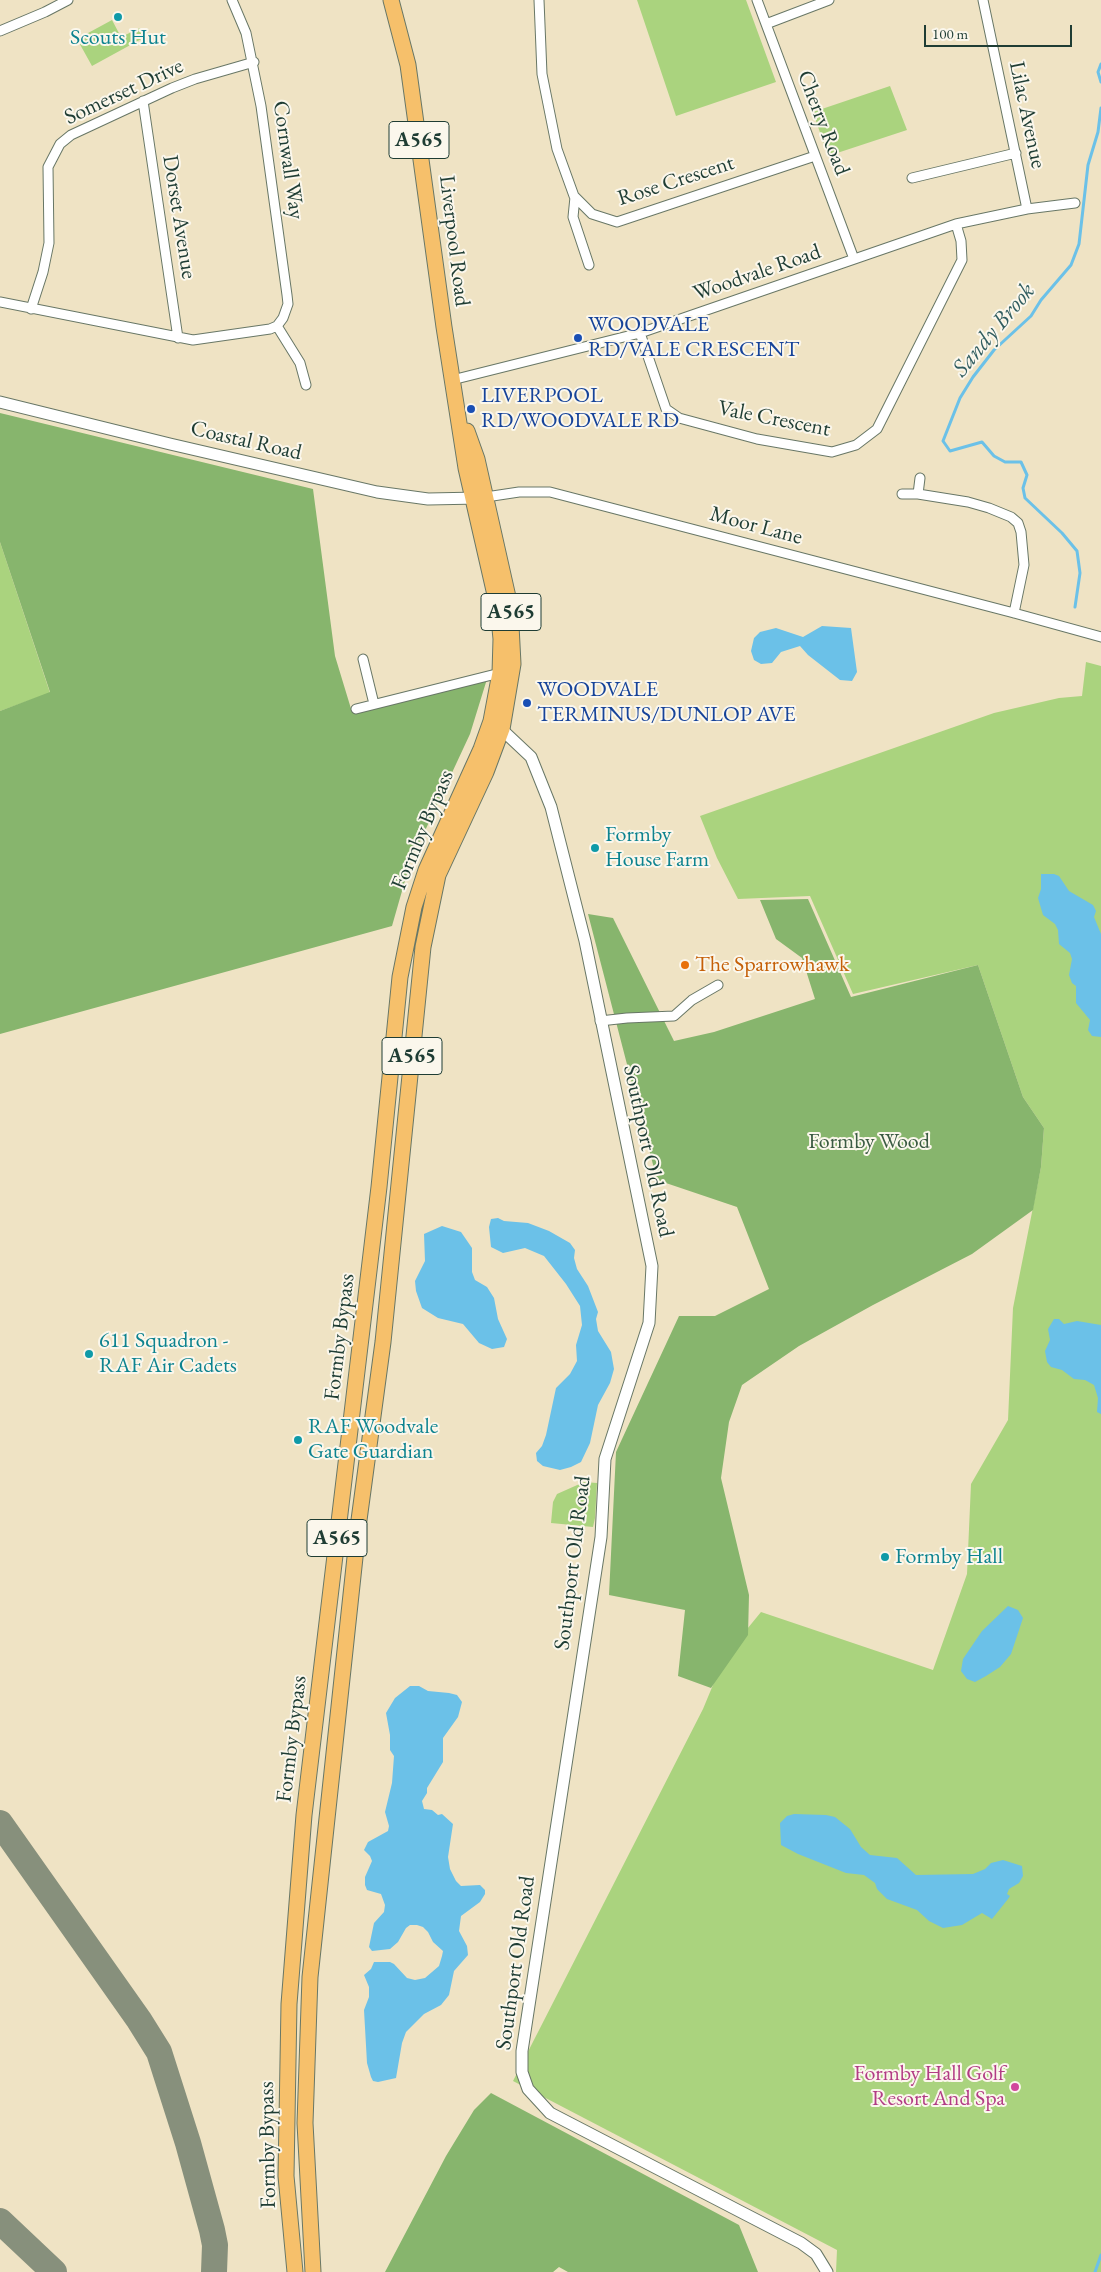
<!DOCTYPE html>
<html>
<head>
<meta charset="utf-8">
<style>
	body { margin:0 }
	#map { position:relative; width:1101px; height:2272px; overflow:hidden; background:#efe3c4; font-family:"EB Garamond",serif }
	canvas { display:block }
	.scale { position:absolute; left:924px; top:25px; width:148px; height:22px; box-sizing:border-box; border:2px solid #1f3d34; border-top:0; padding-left:6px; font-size:15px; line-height:18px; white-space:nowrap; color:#1f3d34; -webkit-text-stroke:4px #fbf7ec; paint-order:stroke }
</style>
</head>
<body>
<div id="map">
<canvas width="1101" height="2272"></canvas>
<div class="scale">100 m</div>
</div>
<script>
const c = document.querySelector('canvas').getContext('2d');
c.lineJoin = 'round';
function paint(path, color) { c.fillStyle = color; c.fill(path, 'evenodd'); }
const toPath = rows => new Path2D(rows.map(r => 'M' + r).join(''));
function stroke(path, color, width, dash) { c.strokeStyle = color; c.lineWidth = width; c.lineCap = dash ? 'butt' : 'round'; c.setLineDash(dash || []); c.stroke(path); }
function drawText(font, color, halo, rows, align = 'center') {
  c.font = font + ' "EB Garamond",serif'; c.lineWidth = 4; c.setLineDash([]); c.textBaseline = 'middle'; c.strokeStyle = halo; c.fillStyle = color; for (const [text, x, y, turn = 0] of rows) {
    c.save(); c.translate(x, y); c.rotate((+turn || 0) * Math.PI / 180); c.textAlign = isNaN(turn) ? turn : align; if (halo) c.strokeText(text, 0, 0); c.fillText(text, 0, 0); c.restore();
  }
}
paint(toPath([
	[637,0,746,0,776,82,676,116],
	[112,20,121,37,140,28,145,37,92,66,77,39],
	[890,86,907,130,828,156,813,112],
	[0,542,50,693,0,711],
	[1086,662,1101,666,1101,2272,836,2272,837,2250,513,2081,703,1709,725,1656,761,1612,933,1670,967,1574,971,1484,1008,1420,1013,1308,1041,1167,1044,1128,1023,1097,978,965,853,994,810,896,738,899,717,858,700,816,994,713,1059,698,1082,696],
	[584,1482,597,1483,595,1518,593,1527,551,1523,553,1502,557,1494]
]), '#aad37e');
paint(toPath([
	[0,413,313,489,335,656,352,712,487,679,470,734,410,863,392,926,0,1034,0,711,50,692,0,542],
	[808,899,851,997,978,965,1023,1097,1044,1128,1041,1167,1033,1210,972,1254,873,1305,799,1346,742,1385,729,1422,721,1478,749,1595,748,1635,711,1688,678,1676,685,1610,609,1595,616,1452,679,1316,715,1316,769,1289,737,1207,657,1180,588,914,613,918,674,1041,714,1032,815,999,802,958,776,939,760,900],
	[491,2093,739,2225,758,2272,568,2272,559,2267,553,2272,385,2272,446,2156,474,2110]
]), '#87b56d');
paint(toPath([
	[822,626,851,628,857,672,852,681,840,680,808,655,800,646,781,652,772,663,761,664,754,660,751,651,754,638,760,632,776,628,803,637],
	[1041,874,1054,874,1059,876,1069,891,1093,905,1096,911,1094,917,1101,934,1101,1037,1092,1036,1088,1030,1090,1020,1076,1003,1076,986,1072,983,1069,975,1072,959,1070,953,1059,944,1058,930,1055,924,1043,915,1038,898,1041,889],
	[498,1218,504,1221,528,1223,549,1231,570,1243,575,1250,574,1258,577,1269,588,1286,598,1312,596,1319,598,1331,611,1352,614,1369,610,1383,598,1405,590,1443,581,1462,571,1467,560,1470,543,1466,537,1461,536,1453,542,1446,546,1435,556,1388,570,1374,577,1361,576,1345,582,1325,580,1306,566,1284,544,1256,525,1248,503,1253,491,1247,489,1227,491,1219],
	[442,1226,461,1232,472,1248,472,1272,475,1280,487,1287,494,1298,498,1319,507,1339,504,1347,492,1349,479,1343,463,1324,438,1318,422,1308,416,1291,415,1281,425,1261,424,1234],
	[1054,1319,1059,1319,1064,1324,1077,1321,1101,1325,1101,1414,1097,1412,1098,1398,1094,1385,1085,1380,1074,1379,1062,1370,1051,1367,1047,1362,1045,1351,1050,1340,1048,1329],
	[1008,1606,1018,1610,1023,1618,1011,1654,1000,1667,986,1676,975,1682,967,1679,961,1671,963,1659,982,1631],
	[410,1686,419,1686,428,1691,449,1693,457,1695,462,1702,458,1717,443,1738,443,1762,427,1788,427,1793,422,1801,424,1809,432,1810,438,1815,442,1814,453,1824,448,1857,450,1869,456,1881,461,1886,480,1885,485,1890,485,1894,480,1902,461,1916,459,1931,467,1946,468,1955,454,1971,449,1995,441,2005,424,2014,406,2032,402,2043,396,2078,378,2082,373,2081,371,2077,367,2063,364,2010,369,1997,369,1987,364,1975,371,1969,374,1962,390,1962,394,1964,407,1978,415,1980,425,1978,439,1966,442,1956,443,1951,433,1942,428,1932,423,1927,417,1925,410,1925,406,1928,398,1942,390,1949,372,1951,369,1947,374,1923,384,1912,385,1905,381,1894,367,1890,365,1885,365,1877,372,1861,370,1856,364,1850,368,1842,388,1831,389,1826,385,1812,392,1783,394,1756,390,1750,390,1735,386,1713,395,1698],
	[794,1814,826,1815,835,1817,850,1829,861,1847,870,1855,897,1858,916,1875,973,1874,985,1869,991,1863,1003,1860,1022,1866,1023,1876,1019,1883,1009,1889,1007,1894,1010,1896,1008,1899,992,1919,982,1913,962,1925,943,1928,929,1921,917,1910,887,1899,877,1889,875,1883,864,1875,846,1873,798,1854,781,1845,780,1823,787,1816]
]), '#6bc1e8');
stroke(toPath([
	[1101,64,1098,72,1101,82],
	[1075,607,1080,573,1077,551,1062,533,1025,498,1023,488,1027,475,1021,462,1005,462,994,456,982,442,950,451,943,441,960,398,973,377,994,350,1031,316,1041,300,1071,265,1079,244,1088,165,1098,132,1101,108],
	[1095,2272,1101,2255]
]), '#6bc1e8', 3);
stroke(toPath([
	[0,1823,139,2020,159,2052,188,2143,212,2230,215,2245,214,2272],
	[0,2221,54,2272]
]), '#87907c', 26);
const minor = toPath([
	[539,0,542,74,557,149,574,196,592,214,617,222,815,156],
	[757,0,854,259],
	[983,0,1027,209],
	[766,24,829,0],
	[0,31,45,12,68,0],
	[143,101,178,338],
	[912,178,1016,153],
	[575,197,573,217,589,265],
	[0,302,193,340,270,329,277,326,283,318,288,304,287,295,261,106,246,33,232,0],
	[31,309,43,272,49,243,48,167,60,144,71,135,172,88,195,79,254,62],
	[277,326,300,363,306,385],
	[640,333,666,409,679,418,757,439,832,452,856,445,877,429,962,260,961,241,956,224],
	[452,380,640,333,956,224,1027,209,1075,203],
	[902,494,918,494,968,502,989,508,1011,517,1018,523,1021,532,1024,565,1014,613],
	[918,494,920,478],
	[486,497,519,492,550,492,1014,613,1101,637],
	[363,659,374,704],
	[356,709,500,673],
	[600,1021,627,1018,674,1016,692,1000,718,985]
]);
const tertiary = toPath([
	[0,402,170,444,377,492,428,499,479,498],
	[497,725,531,757,551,807,585,941,652,1266,649,1323,605,1459,601,1537,522,2051,522,2072,528,2089,550,2113,801,2243,816,2254,827,2272]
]);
const trunk = toPath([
	[295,2272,286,2176,289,2004,304,1815,379,1187,400,977,414,907,426,870,481,749,491,721,500,673,501,639,498,608,466,468,444,327,408,65,391,0],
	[313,2272,305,2123,310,1977,359,1520,383,1342,423,947,438,875,486,772,502,729,513,664,510,606,477,459,467,431]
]);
stroke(minor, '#687766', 11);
stroke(tertiary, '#687766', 13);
stroke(trunk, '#687766', 17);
stroke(minor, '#fff', 9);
stroke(tertiary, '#fff', 11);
stroke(trunk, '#f6c06b', 15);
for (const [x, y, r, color] of [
	[118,17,5,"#0f9aa8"],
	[578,338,5,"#1a4fb4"],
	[471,409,5,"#1a4fb4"],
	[527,703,5,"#1a4fb4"],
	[595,848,5,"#0f9aa8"],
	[685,965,5,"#e8710a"],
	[89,1354,5,"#0f9aa8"],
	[298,1440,5,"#0f9aa8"],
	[885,1557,5,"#0f9aa8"],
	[1015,2087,5,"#d1479c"]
]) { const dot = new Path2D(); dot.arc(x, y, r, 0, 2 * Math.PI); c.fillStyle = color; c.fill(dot); stroke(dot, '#fbf7ec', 2); }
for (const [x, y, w] of [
	[419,140,60],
	[511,612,60],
	[412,1056,60],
	[337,1538,60]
]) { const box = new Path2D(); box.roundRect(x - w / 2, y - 18.5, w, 37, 4); c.fillStyle = '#fbf7ec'; c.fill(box); stroke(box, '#1f3d34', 1); }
drawText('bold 21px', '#1f3d34', null, [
	["A565",419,140],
	["A565",511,612],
	["A565",412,1056],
	["A565",337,1538]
]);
drawText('22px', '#0d838f', '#fbf7ec', [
	["Scouts Hut",118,38,"center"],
	["Formby",605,835],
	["House Farm",605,860],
	["611 Squadron -",99,1341],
	["RAF Air Cadets",99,1366],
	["RAF Woodvale",308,1427],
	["Gate Guardian",308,1452],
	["Formby Hall",895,1557]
], 'left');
drawText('22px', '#1f3d34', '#fbf7ec', [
	["Somerset Drive",124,92,-25],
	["Lilac Avenue",1027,115,78],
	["Cherry Road",823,123,69],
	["Cornwall Way",288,160,82],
	["Rose Crescent",676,181,-18],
	["Dorset Avenue",179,217,81],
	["Liverpool Road",454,241,83],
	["Woodvale Road",757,273,-19],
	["Vale Crescent",774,419,11],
	["Coastal Road",246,441,13],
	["Moor Lane",756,526,15],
	["Formby Bypass",423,830,-67],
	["Southport Old Road",648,1151,78],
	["Formby Bypass",340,1337,-83],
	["Southport Old Road",573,1563,-83],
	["Formby Bypass",292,1739,-83],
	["Southport Old Road",516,1963,-82],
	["Formby Bypass",268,2145,-91]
]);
drawText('22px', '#164399', '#fbf7ec', [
	["WOODVALE",588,325],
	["RD/VALE CRESCENT",588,350],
	["LIVERPOOL",481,396],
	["RD/WOODVALE RD",481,421],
	["WOODVALE",537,690],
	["TERMINUS/DUNLOP AVE",537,715]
], 'left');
drawText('22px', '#c56008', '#fbf7ec', [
	["The Sparrowhawk",695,965]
], 'left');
drawText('22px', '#3b5b43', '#fbf7ec', [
	["Formby Wood",869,1142]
]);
drawText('22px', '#b23c85', '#fbf7ec', [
	["Formby Hall Golf",1005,2074],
	["Resort And Spa",1005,2099]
], 'right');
drawText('italic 24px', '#325e61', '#fbf7ec', [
	["Sandy Brook",994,330,-50]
]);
</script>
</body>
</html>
